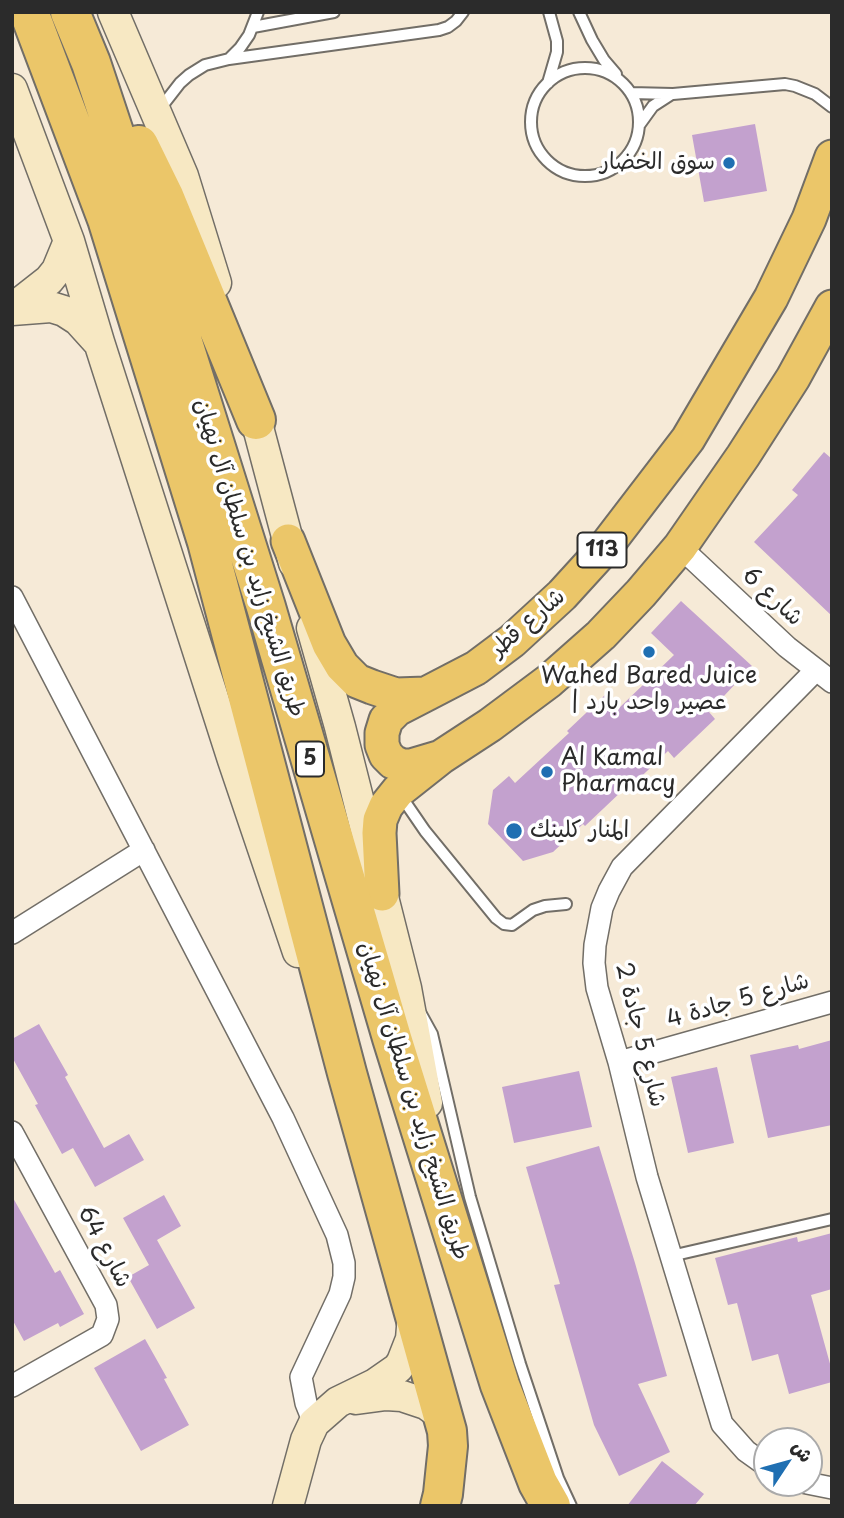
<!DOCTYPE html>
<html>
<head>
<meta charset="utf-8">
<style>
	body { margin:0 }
	#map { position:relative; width:844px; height:1518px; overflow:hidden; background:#f6ead7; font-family:"Playpen Sans","Playpen Sans Arabic",sans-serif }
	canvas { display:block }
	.frame { position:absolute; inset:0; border:14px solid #2b2b2b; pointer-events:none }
	.north { position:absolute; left:753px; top:1427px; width:70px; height:70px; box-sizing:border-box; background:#fff; border:2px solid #aaa; border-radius:50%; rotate:54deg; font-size:19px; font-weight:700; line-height:28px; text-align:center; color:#2b2b2b }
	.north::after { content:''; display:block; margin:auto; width:24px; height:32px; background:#1f6fb2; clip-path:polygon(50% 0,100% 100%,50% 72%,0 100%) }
</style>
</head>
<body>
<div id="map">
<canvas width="844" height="1518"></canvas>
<div class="frame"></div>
<div class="north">ش</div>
</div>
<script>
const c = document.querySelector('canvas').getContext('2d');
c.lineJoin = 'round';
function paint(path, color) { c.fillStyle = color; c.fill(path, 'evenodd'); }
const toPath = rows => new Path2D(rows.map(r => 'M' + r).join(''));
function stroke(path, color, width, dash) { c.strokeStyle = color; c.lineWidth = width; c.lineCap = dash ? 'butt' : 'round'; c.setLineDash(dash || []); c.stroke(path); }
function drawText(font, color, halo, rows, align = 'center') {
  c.font = font + ' "Playpen Sans","Playpen Sans Arabic",sans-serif'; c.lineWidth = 7; c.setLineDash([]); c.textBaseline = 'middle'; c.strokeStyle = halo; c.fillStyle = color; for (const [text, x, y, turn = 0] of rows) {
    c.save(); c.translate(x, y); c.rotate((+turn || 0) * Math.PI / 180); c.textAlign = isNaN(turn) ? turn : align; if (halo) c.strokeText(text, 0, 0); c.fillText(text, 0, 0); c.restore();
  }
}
paint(toPath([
	[755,124,767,191,704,202,692,135],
	[824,452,832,459,832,616,754,542,798,495,792,490],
	[681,601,752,666,709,712,715,719,674,758,668,751,625,792,623,790,585,826,583,824,553,852,523,861,488,824,493,790,509,776,515,783,569,733,567,731,605,695,618,709,674,655,651,633],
	[39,1024,68,1075,65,1077,104,1148,129,1134,144,1160,95,1187,73,1148,62,1154,35,1105,38,1104,12,1057,12,1039],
	[832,1040,832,1125,768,1138,750,1055,798,1045,799,1049],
	[717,1067,734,1143,688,1153,671,1077],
	[579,1071,592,1127,514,1143,502,1087],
	[599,1146,635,1263,667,1376,638,1384,670,1452,619,1476,594,1425,554,1285,560,1284,526,1167],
	[164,1195,181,1226,157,1240,195,1308,157,1329,128,1277,149,1265,123,1218],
	[12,1196,55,1273,60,1270,84,1314,60,1327,58,1323,24,1341,12,1319],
	[832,1233,832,1289,811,1295,832,1371,832,1382,789,1394,778,1354,752,1361,737,1303,728,1305,715,1258,797,1237,798,1242],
	[145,1339,167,1378,164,1379,189,1425,141,1451,94,1368],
	[662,1461,704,1494,694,1506,627,1506]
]), '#c3a1ce');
const lane = toPath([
	[579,12,592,40,604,60,616,74],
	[253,27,334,12],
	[229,59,240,48,249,35,258,12],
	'531 122a54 54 0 1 1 108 0a54 54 0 1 1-108 0Z',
	[548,83,557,52,557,41,549,12],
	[631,93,673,94,785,84,795,86,815,94,832,107],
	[159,110,180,83,189,75,205,65,229,59,439,30,448,27,456,21,463,12],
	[640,124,653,106,670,95],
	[401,796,425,831,496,918,504,924,512,925,533,910,545,906,566,904],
	[421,1014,432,1034,470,1197,520,1364,558,1478,571,1506],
	[671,1256,832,1219]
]);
const street = toPath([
	[680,547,787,647,832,682],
	[12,597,283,1118,337,1235,344,1263,344,1277,340,1294,301,1377,306,1403,314,1423],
	[12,933,144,850],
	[619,1062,832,1002],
	[12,1132,106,1305,108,1319,102,1335,12,1386],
	[767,1466,746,1451,722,1424,647,1177,619,1062,602,1005,597,988,594,963,595,945,602,908,609,891,622,867,816,670],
	[807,1483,832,1488]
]);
const secondary = toPath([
	[113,12,183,176,216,283],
	[12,89,69,241,99,342,233,760,298,952],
	[12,309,49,280,57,270,69,241],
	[12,310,51,307,64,311,78,320,97,341],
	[251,401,294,563],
	[312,628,340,727,406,988,427,1103],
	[356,1399,386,1395,402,1396,426,1404,443,1416],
	[288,1506,306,1440,314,1423,338,1402,375,1384,398,1368,402,1362,411,1339,413,1315]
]);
const primary = toPath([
	[288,541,329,644,342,666,357,681,372,687,396,695,426,694,476,668,512,641,562,595,603,550,688,439,771,298,809,219,832,157],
	[426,694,397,709,386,720,382,733,382,745,386,755,393,762,402,766,411,766,438,758],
	[382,894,379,833,380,820,386,806,398,791,441,757,490,725,549,681,601,635,641,593,680,547,743,456,793,378,832,307]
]);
const highway = toPath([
	[29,12,107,219,207,542,347,1073,447,1431,448,1446,446,1465,443,1494,440,1506],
	[70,12,91,63,170,301,266,607,392,1038,500,1385,538,1483,551,1506],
	[139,145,164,196,256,420]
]);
stroke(lane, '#726e67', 14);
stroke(street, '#726e67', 24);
stroke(secondary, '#726e67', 33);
stroke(primary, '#726e67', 37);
stroke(highway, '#726e67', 42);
stroke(lane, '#fff', 10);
stroke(street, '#fff', 21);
stroke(secondary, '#f7e8c3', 30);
stroke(primary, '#ebc669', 33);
stroke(highway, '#ebc669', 38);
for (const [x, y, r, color] of [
	[729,163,7,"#1f6fb2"],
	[649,652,7,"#1f6fb2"],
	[547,772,7,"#1f6fb2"],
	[514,831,9,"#1f6fb2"]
]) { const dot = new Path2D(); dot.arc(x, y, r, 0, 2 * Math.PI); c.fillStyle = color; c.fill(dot); stroke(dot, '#fff', 2.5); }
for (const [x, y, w] of [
	[602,550,49],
	[310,759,28]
]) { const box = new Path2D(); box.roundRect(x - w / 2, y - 17.5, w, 35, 5); c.fillStyle = '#fff'; c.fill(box); stroke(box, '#2b2b2b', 2); }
drawText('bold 21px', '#2b2b2b', null, [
	["113",602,550],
	["5",310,759]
]);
drawText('23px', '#2b2b2b', '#fff', [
	["سوق الخضار",715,163,"right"],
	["Wahed Bared Juice",649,677,"center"],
	["| عصير واحد بارد",649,703,"center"],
	["Al Kamal",561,759],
	["Pharmacy",561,785],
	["المنار كلينك",530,831]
], 'left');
drawText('23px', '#2b2b2b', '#fff', [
	["طريق الشيخ زايد بن سلطان آل نهيان",249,558,73],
	["شارع 6",772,597,43],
	["شارع قطر",528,623,-41],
	["شارع 5 جادة 4",738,1001,-16],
	["شارع 5 جادة 2",640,1035,76],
	["طريق الشيخ زايد بن سلطان آل نهيان",413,1101,73],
	["شارع 64",104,1247,62]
]);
</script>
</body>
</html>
